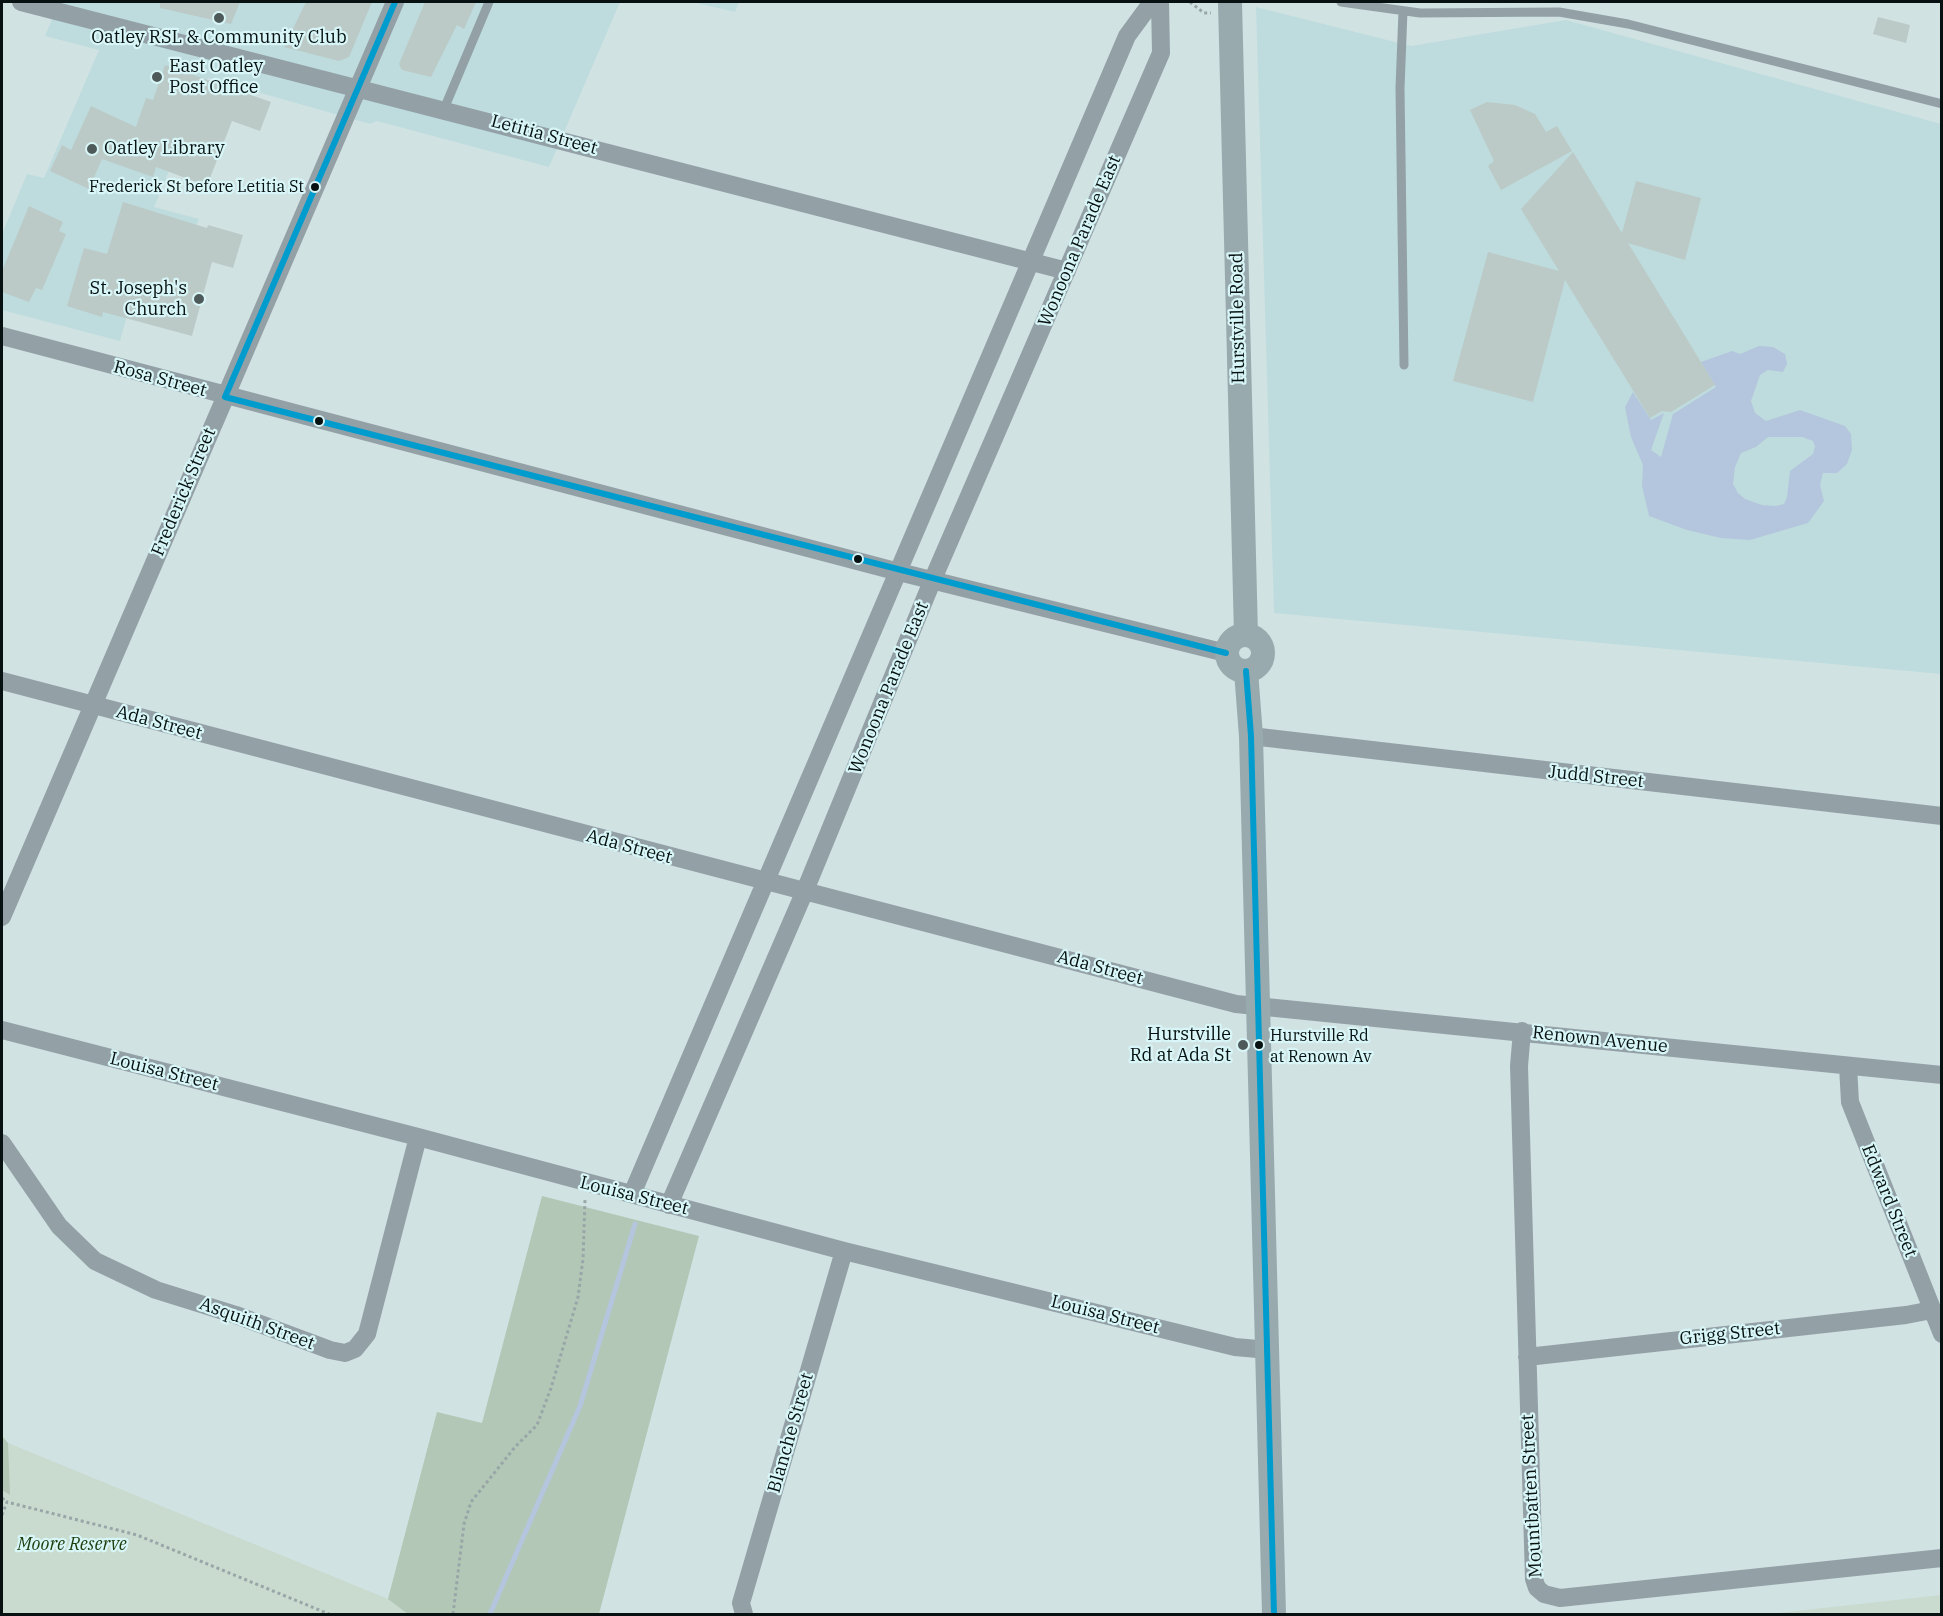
<!DOCTYPE html>
<html>
<head>
<meta charset="utf-8">
<style>
	body { margin:0 }
	#map { position:relative; width:1943px; height:1616px; overflow:hidden; background:#d1e2e3; font-family:"IBM Plex Serif",serif }
	canvas { display:block }
	.frame { position:absolute; inset:0; border:3px solid #071111; pointer-events:none }
</style>
</head>
<body>
<div id="map">
<canvas width="1943" height="1616"></canvas>
<div class="frame"></div>
</div>
<script>
const c = document.querySelector('canvas').getContext('2d');
c.lineJoin = 'round';
function paint(path, color) { c.fillStyle = color; c.fill(path, 'evenodd'); }
const toPath = rows => new Path2D(rows.map(r => 'M' + r).join(''));
function stroke(path, color, width, dash) { c.strokeStyle = color; c.lineWidth = width; c.lineCap = dash ? 'butt' : 'round'; c.setLineDash(dash || []); c.stroke(path); }
function drawText(font, color, halo, rows, align = 'center') {
  c.font = font + ' "IBM Plex Serif",serif'; c.lineWidth = 4.5; c.setLineDash([]); c.textBaseline = 'middle'; c.strokeStyle = halo; c.fillStyle = color; for (const [text, x, y, turn = 0] of rows) {
    c.save(); c.translate(x, y); c.rotate((+turn || 0) * Math.PI / 180); c.textAlign = isNaN(turn) ? turn : align; if (halo) c.strokeText(text, 0, 0); c.fillText(text, 0, 0); c.restore();
  }
}
paint(toPath([
	[59,2,620,2,549,167,377,121,370,124,208,78,154,207,199,219,179,266,143,257,120,341,2,310,2,234,27,174,44,178,99,50,45,36],
	[693,2,739,2,735,12],
	[1256,7,1411,46,1566,20,1941,124,1941,674,1274,613]
]), '#bedcdd');
paint(toPath([
	[437,1412,516,1614,2,1614,2,1436,8,1443,388,1599],
	[1941,1595,1941,1614,1769,1614]
]), '#c9dace');
paint(toPath([
	[542,1196,699,1236,599,1614,408,1614,388,1599,437,1412,482,1423],
	[2,1436,8,1443,10,1495,2,1490]
]), '#b3c7b6');
paint(toPath([
	[1759,346,1773,347,1785,354,1787,364,1783,372,1768,370,1760,375,1751,401,1755,413,1766,421,1800,410,1845,426,1851,434,1852,450,1847,464,1837,473,1823,473,1820,485,1824,501,1808,523,1750,540,1721,538,1687,530,1649,516,1642,486,1643,465,1631,437,1625,407,1633,392,1651,420,1664,413,1651,450,1661,457,1673,414,1716,387,1701,362,1732,351,1740,354],
	[1768,437,1802,437,1813,441,1815,446,1813,454,1790,471,1787,497,1784,504,1776,506,1762,505,1745,499,1738,493,1733,484,1735,467,1741,453,1756,447]
]), '#b4c6dd');
stroke(toPath([
	[490,1614,580,1406,635,1224]
]), '#b4c6dd', 5);
paint(toPath([
	[160,2,240,2,231,24,160,8],
	[306,2,372,2,349,57,339,61,284,47],
	[425,2,476,2,464,29,457,25,431,77,402,70,399,64],
	[1878,17,1910,25,1906,43,1873,34],
	[165,65,271,102,260,131,232,121,207,186,156,167,153,177,102,159,89,189,50,171,62,145,71,150,91,106,136,127,146,98,153,100],
	[1487,102,1515,105,1535,114,1546,132,1557,126,1572,151,1501,190,1488,166,1494,161,1470,110],
	[1573,152,1622,233,1636,181,1701,198,1685,260,1628,243,1715,385,1671,412,1662,411,1650,418,1565,280,1533,402,1453,381,1488,252,1559,271,1521,209],
	[123,202,207,228,208,225,243,235,233,268,212,262,192,336,103,312,102,317,67,306,84,248,107,254],
	[29,206,63,222,59,231,66,234,42,290,36,288,29,302,2,292,2,271]
]), '#bbcac7');
stroke(toPath([
	[1190,2,1204,13,1211,13],
	[2,1498,7,1502],
	[2,1515,7,1502,137,1535,329,1614],
	[453,1614,464,1524,471,1502,515,1447,537,1425,551,1388,578,1297,583,1259,585,1200]
]), '#99a6a8', 3, [3, 3]);
stroke(toPath([
	[1341,2,1420,13,1559,12,1628,24,1942,104],
	[1403,11,1400,88,1404,365],
	[444,109,489,2]
]), '#93a1a7', 9);
stroke(toPath([
	[21,2,1067,271],
	[2,336,899,572,1226,653],
	[2,681,1236,1004,1942,1075],
	[1251,736,1942,816],
	[2,917,395,2],
	[2,1030,418,1137,844,1251,1235,1347,1269,1350],
	[1522,1031,1519,1066,1534,1579,1537,1588,1544,1594,1560,1598,1942,1558],
	[1848,1066,1850,1102,1942,1334],
	[2,1143,59,1226,95,1261,156,1290,236,1315,330,1350,345,1353,355,1349,367,1334,418,1137],
	[632,1194,1127,36,1152,2],
	[669,1205,804,893,933,579,1161,53,1160,2],
	[1527,1357,1906,1315,1932,1310],
	[744,1614,741,1603,844,1251]
]), '#93a1a7', 18);
stroke(toPath([
	[1230,2,1246,635],
	'1227 653a18 18 0 1 1 36 0a18 18 0 1 1-36 0Z',
	[1246,671,1251,736,1274,1614]
]), '#99aaae', 24);
stroke(toPath([
	[225,397,1226,653],
	[225,397,395,2],
	[1246,671,1251,736,1274,1614]
]), '#019cce', 6);
for (const [x, y, r, color] of [
	[219,18,6,"#4e5a5a"],
	[157,77,6,"#4e5a5a"],
	[92,149,6,"#4e5a5a"],
	[315,187,5,"#071111"],
	[199,299,6,"#4e5a5a"],
	[319,421,5,"#071111"],
	[858,559,5,"#071111"],
	[1243,1045,6,"#4e5a5a"],
	[1259,1045,5,"#071111"]
]) { const dot = new Path2D(); dot.arc(x, y, r, 0, 2 * Math.PI); c.fillStyle = color; c.fill(dot); stroke(dot, '#d8f6f7', 2); }
drawText('16px', '#071111', '#d8f6f7', [
	["Frederick St before Letitia St",304,187],
	["Hurstville Rd",1270,1036,"left"],
	["at Renown Av",1270,1057,"left"]
], 'right');
drawText('18px', '#071111', '#d8f6f7', [
	["Oatley RSL & Community Club",219,38,"center"],
	["East Oatley",169,67],
	["Post Office",169,88],
	["Oatley Library",104,149],
	["St. Joseph's",187,289,"right"],
	["Church",187,310,"right"],
	["Hurstville",1231,1035,"right"],
	["Rd at Ada St",1231,1056,"right"]
], 'left');
drawText('18px', '#071111', '#d8f6f7', [
	["Letitia Street",544,135,15],
	["Wonoona Parade East",1080,241,-67],
	["Hurstville Road",1238,318,-91],
	["Rosa Street",160,379,15],
	["Frederick Street",184,492,-67],
	["Wonoona Parade East",889,688,-68],
	["Ada Street",159,723,15],
	["Judd Street",1596,777,6],
	["Ada Street",629,847,15],
	["Ada Street",1100,968,15],
	["Renown Avenue",1600,1040,6],
	["Louisa Street",164,1072,14],
	["Louisa Street",634,1196,14],
	["Edward Street",1889,1201,68],
	["Louisa Street",1105,1315,14],
	["Asquith Street",257,1324,20],
	["Grigg Street",1730,1334,-6],
	["Blanche Street",791,1433,-74],
	["Mountbatten Street",1532,1496,-93]
]);
drawText('italic 18px', '#1d3b0b', '#d8f6f7', [
	["Moore Reserve",72,1545]
]);
</script>
</body>
</html>
